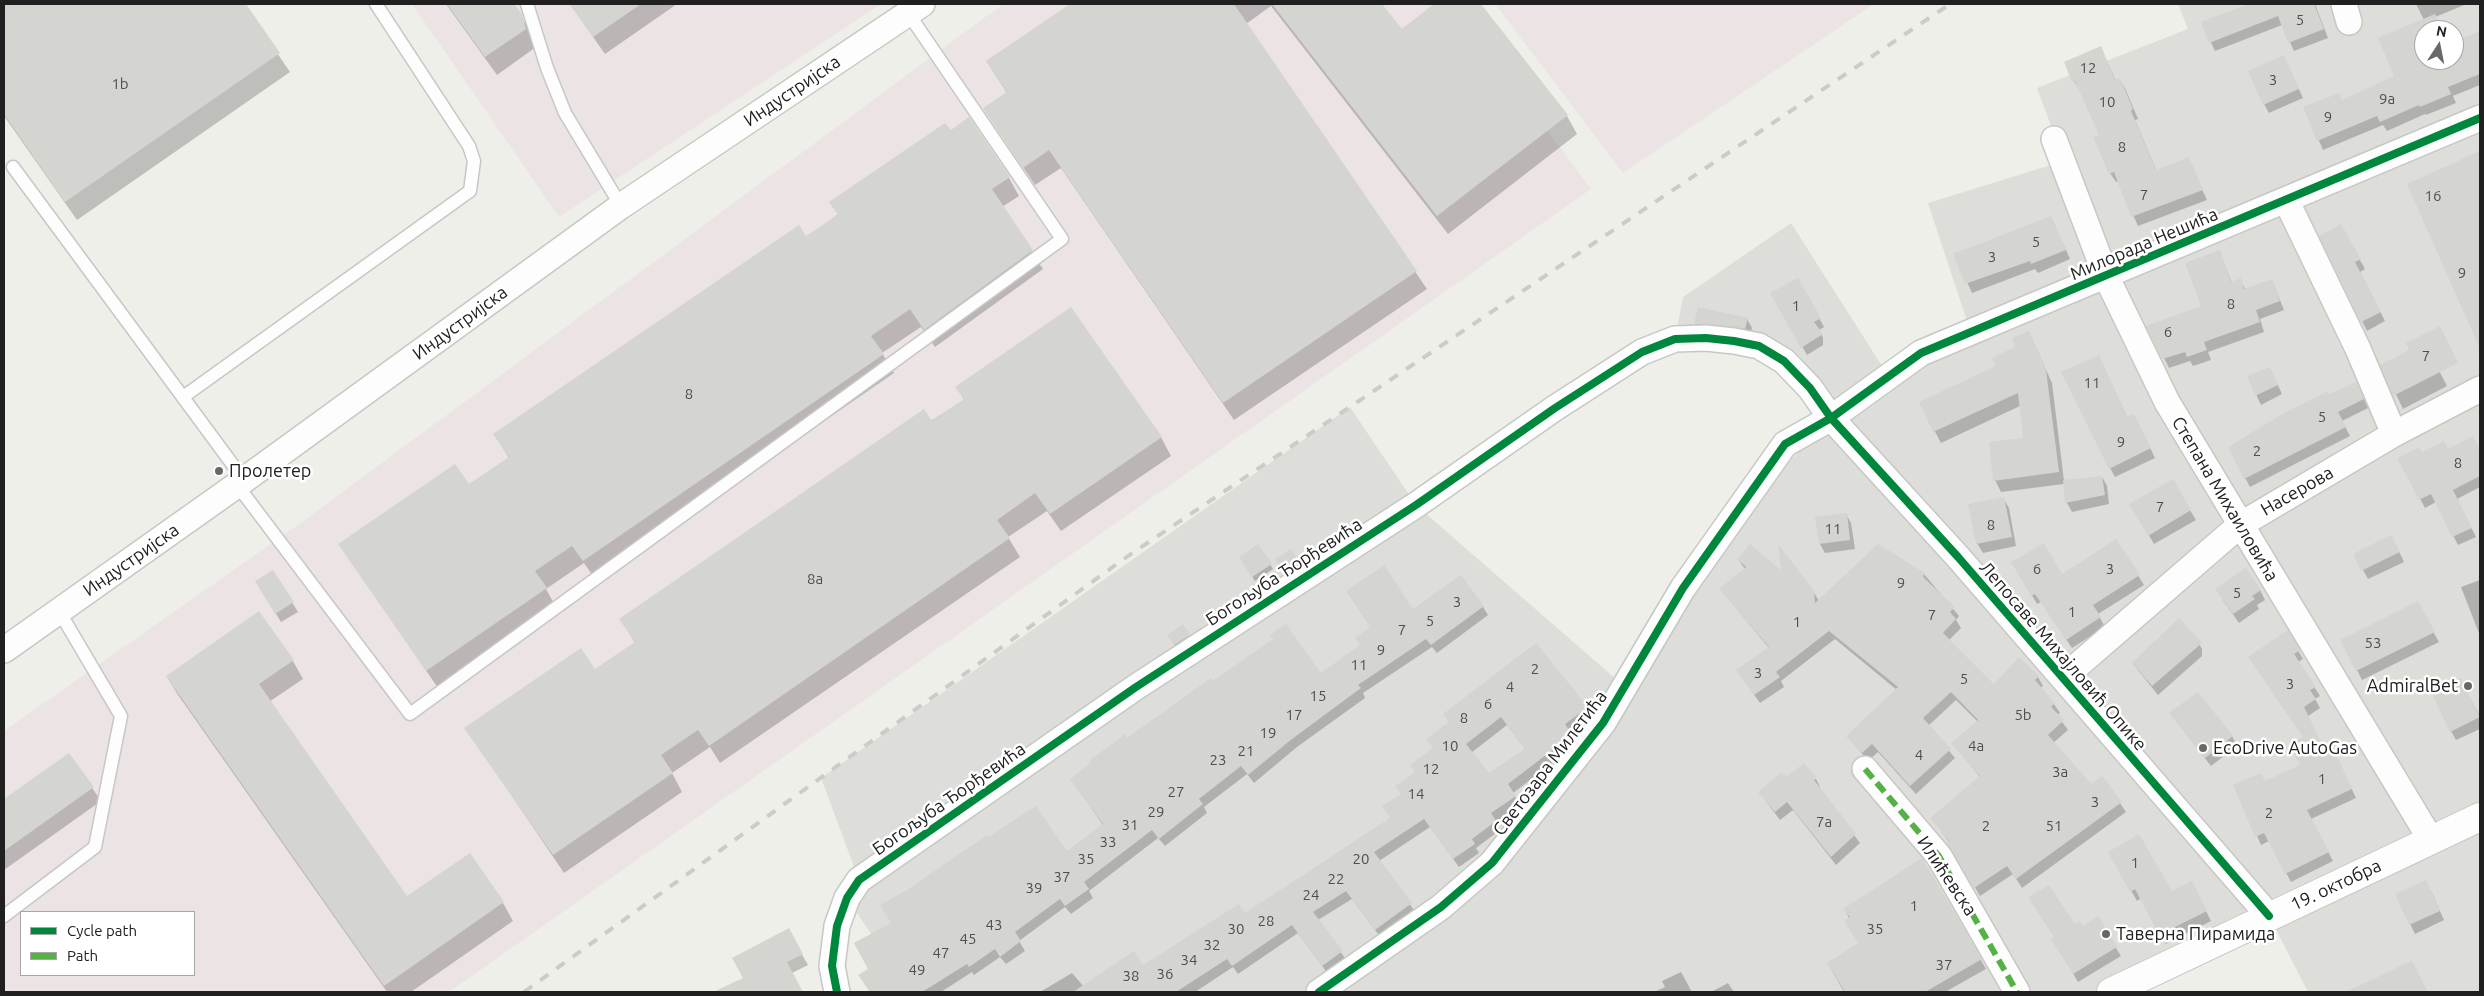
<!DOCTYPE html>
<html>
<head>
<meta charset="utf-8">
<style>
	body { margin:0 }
	#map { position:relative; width:2484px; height:996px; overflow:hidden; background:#eeefe9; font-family:Ubuntu,sans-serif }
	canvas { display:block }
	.frame { position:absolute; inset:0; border:5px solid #202020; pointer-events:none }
	.legend { position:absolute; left:20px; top:911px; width:175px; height:65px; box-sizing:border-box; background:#fff; border:1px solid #a6a6a6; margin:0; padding:6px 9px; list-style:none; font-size:15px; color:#202020 }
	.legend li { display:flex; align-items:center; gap:10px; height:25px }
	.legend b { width:25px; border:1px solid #a6a6a6 }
	.north { position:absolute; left:2414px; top:20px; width:50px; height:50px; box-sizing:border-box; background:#fff; border:1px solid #a6a6a6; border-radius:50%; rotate:11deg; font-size:14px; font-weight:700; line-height:20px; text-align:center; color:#202020 }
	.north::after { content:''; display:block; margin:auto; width:18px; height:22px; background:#686866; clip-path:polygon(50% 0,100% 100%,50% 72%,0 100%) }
</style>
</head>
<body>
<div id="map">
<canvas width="2484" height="996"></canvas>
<div class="frame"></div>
<ul class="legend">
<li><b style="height:6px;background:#00873e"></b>Cycle path</li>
<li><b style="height:6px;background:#55b145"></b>Path</li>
</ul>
<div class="north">N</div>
</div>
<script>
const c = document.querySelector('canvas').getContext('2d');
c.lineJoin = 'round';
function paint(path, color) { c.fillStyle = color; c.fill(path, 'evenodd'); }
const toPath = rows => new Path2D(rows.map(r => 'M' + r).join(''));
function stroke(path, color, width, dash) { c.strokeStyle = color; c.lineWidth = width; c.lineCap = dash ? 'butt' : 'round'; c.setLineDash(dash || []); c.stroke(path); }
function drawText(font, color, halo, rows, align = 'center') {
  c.font = font + ' Ubuntu,sans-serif'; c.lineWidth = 5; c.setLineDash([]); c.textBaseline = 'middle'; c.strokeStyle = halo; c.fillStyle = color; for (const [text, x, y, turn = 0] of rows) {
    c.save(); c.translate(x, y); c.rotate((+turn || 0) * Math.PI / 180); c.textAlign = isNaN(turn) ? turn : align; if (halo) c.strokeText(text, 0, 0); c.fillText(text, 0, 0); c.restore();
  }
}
paint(toPath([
	[2178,4,2480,4,2480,992,2308,992,2269,916,2100,992,910,992,847,898,859,880,821,778,1350,407,1416,505,1625,687,1718,536,1831,418,1784,361,1675,339,1683,297,1791,223,1889,377,1970,330,1928,203,2064,161,2037,88,2188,29],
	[2424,30,2454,30,2454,60,2424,60]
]), '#dddeda');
paint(toPath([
	[412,4,881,4,559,217],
	[1003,4,1454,4,1591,189,449,992,4,992,4,731,302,522],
	[21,912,194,912,194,975,21,975],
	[1495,4,1874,4,1623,173]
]), '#ece3e4');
paint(toPath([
	[4,4,244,4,290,72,77,220,4,116],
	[446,4,513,4,532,34,536,47,497,75],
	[570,4,677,4,605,54],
	[1072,4,1381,4,1401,30,1436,4,1480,4,1567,116,1577,134,1448,234,1271,6,1246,24,1427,289,1234,420,1061,168,1035,185,984,109,1007,93,987,62],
	[2252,4,2315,4,2328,38,2294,51,2282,25,2215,51,2202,23],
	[2416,4,2467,4,2435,17,2442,30,2424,30,2424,60,2454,60,2454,43,2480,32,2480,85,2453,96,2456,103,2426,115,2425,114,2387,131,2383,125,2323,150,2305,108,2343,101,2395,77,2424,20],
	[2101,48,2116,81,2119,79,2125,88,2138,119,2135,120,2157,172,2188,159,2207,200,2138,226,2118,181,2116,182,2110,173,2100,135,2080,90,2074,81],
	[2284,57,2303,98,2269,113,2264,104],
	[950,132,1009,178,1019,196,1002,207,1043,269,935,347,921,327,882,353,894,373,595,579,584,563,546,589,556,607,438,688,340,544,469,486,509,458,495,435,806,238],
	[2480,154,2480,235,2473,239,2480,255,2480,336,2477,337,2409,185],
	[2051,217,2070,259,2038,273,2035,269,1972,293,1955,255],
	[2340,225,2365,269,2360,272,2385,321,2367,331,2321,236],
	[2219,251,2232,283,2240,280,2246,290,2272,280,2284,310,2260,319,2264,332,2208,352,2211,360,2193,366,2190,361,2169,368,2148,326,2202,307],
	[1798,279,1824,327,1819,330,1823,338,1823,345,1807,355,1772,294],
	[1747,319,1752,328,1750,337,1701,333,1695,324],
	[2029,332,2052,383,2064,481,2102,477,2107,486,2109,504,2072,512,2067,503,2064,484,2001,492,1995,480,2024,439,2020,406,1941,443,1920,403,1998,367],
	[2099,357,2128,419,2139,425,2155,458,2115,477,2110,468],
	[2432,357,2447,386,2403,409,2382,365],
	[2270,368,2282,394,2261,405,2248,377],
	[2356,383,2368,408,2342,421,2350,436,2250,487,2229,448],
	[957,387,1161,437,1171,456,1061,531,1047,511,1008,537,1020,557,720,763,710,747,672,773,682,792,564,873,466,728,595,671,635,643,621,619,964,400],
	[2474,440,2480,451,2480,487,2457,499,2476,537,2458,545,2436,502,2425,508,2399,459,2448,450],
	[2172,481,2196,520,2154,544,2131,505],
	[2003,498,2009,508,2016,546,1983,553,1977,543],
	[1846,514,1851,523,1855,549,1825,553,1820,544],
	[2116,540,2144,585,2098,614,2105,627,2072,648,2041,602,2037,604,2013,563,2062,575],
	[2396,545,2404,562,2368,579,2354,554],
	[1258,546,1273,569,1255,581,1240,557],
	[1291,551,1302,568,1287,577,1277,560],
	[1738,559,1782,573,1813,591,1819,601,1924,574,1959,616,1956,620,1961,628,1949,640,1994,685,2038,677,2043,686,2040,688,2054,704,2060,713,2057,715,2068,730,2053,743,2091,786,2102,777,2126,812,2022,888,2013,874,1980,896,1949,842,1935,822,1980,777,1953,743,1978,722,1956,700,1928,726,1955,758,1916,794,1878,752,1868,761,1848,736,1897,690,1835,639,1781,681,1784,687,1760,703,1743,679,1769,648,1721,590,1745,569],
	[273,571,298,612,281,622,262,591],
	[2480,580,2480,636,2461,587],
	[2260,590,2265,600,2257,605,2259,609,2239,623,2222,599],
	[2417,603,2439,642,2362,680,2342,640],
	[1483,607,1488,615,1437,653,1432,647,1363,693,1365,698,1297,747,1254,783,1247,774,1204,807,1207,813,1165,846,1158,838,1089,891,1093,898,1071,914,1065,907,1019,941,1025,951,1006,964,1000,957,974,975,972,972,941,992,870,992,865,984,869,969,908,891,988,838,1067,852,1103,825,1071,779,1213,683,1321,674,1413,611],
	[1183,626,1191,640,1177,649,1169,635],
	[2287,632,2303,659,2298,662,2320,696,2315,699,2320,708,2308,716,2326,755,2338,760,2356,798,2311,819,2333,861,2291,882,2269,841,2261,845,2235,786,2265,782,2301,766,2304,738],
	[2197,640,2202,649,2202,656,2158,695,2133,664],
	[1536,645,1592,717,1569,733,1576,745,1513,793,1520,806,1496,822,1500,830,1476,848,1479,853,1459,867,1430,827,1379,861,1416,913,1381,938,1352,899,1318,920,1347,961,1328,974,1298,933,1238,974,1233,967,1195,992,1040,992,1072,973,1084,987,1143,967,1244,915,1391,819,1402,795,1434,749,1428,739,1450,723],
	[1507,725,1526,750,1489,775,1471,753],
	[293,661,303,679,269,702,407,898,503,903,513,921,411,992,387,992,178,695,167,677],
	[2460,680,2480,716,2480,729,2456,740,2451,731],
	[2170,713,2232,736,2237,746,2211,766],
	[69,754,101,801,4,870,4,800],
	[1804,764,1816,779,1820,787,1819,788,1860,843,1836,865,1793,810,1780,820,1759,792,1786,779],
	[2109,852,2171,892,2196,891,2211,921,2166,944,2141,898,2137,901],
	[1922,860,1986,969,1945,992,1844,992,1828,964,1860,944,1845,909],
	[2431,891,2444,920,2415,934,2396,895],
	[2097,918,2121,956,2078,982,2053,939,2074,926,2082,927],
	[788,930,808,965,792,973,802,992,716,992,745,979],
	[2412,962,2427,992,2349,992],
	[1681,972,1692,992,1654,992,1665,987,1662,981],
	[1728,983,1734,992,1711,992]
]), '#0003');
paint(toPath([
	[4,4,246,4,280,53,65,202,4,114],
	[447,4,514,4,522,14,526,29,485,57],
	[570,4,641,4,593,37],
	[1070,4,1234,4,1417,271,1223,403,1049,150,1023,168,983,108,1007,92,986,61],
	[1272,4,1382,4,1402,29,1434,4,1481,4,1568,115,1437,216],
	[2248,4,2314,4,2324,29,2288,43,2278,16,2209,43,2201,22],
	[2435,14,2441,30,2424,30,2424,60,2454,60,2454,42,2480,31,2480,74,2448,87,2451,94,2420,107,2419,105,2380,122,2377,116,2317,141,2303,107,2339,93,2342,100,2394,76,2378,38],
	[2101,46,2115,80,2120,78,2133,109,2131,111,2156,170,2189,157,2203,190,2131,217,2114,172,2109,174,2093,137,2099,135,2075,81,2072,82,2064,62],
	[2284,55,2299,89,2263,105,2248,71],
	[969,117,1010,177,992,189,1033,250,924,330,910,309,871,336,884,354,583,561,572,546,535,571,547,588,426,671,338,544,455,464,469,484,509,457,493,434,799,225,806,236,838,215,829,202,945,123,951,130],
	[2480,151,2480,349,2407,184],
	[2051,216,2066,250,2031,264,2030,261,1965,284,1953,254],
	[2341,224,2361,259,2355,262,2381,312,2361,322,2319,236],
	[2220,250,2231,282,2241,278,2244,289,2272,279,2280,301,2256,310,2260,322,2204,342,2207,350,2187,357,2185,352,2162,359,2146,326,2201,306,2185,263],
	[1798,278,1821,318,1814,322,1823,334,1801,348,1770,293],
	[1071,307,1162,437,1050,514,1035,493,997,520,1010,538,709,746,698,730,661,755,673,773,553,855,464,728,581,648,595,669,635,642,619,619,924,409,932,421,964,399,955,387],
	[1698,307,1748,318,1745,329,1694,324],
	[2440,326,2458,363,2393,396,2380,365,2409,350,2406,343],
	[2029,331,2046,370,2059,472,1993,481,1989,442,2023,438,2018,393,1933,432,1919,402,1996,366,1992,358,2015,347,2012,338],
	[2099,355,2127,417,2134,414,2151,448,2109,469,2061,372],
	[2270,367,2278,385,2255,396,2247,376],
	[2356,382,2364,399,2338,412,2346,427,2244,479,2228,447,2284,413,2328,391,2329,394],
	[2473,436,2480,449,2480,476,2453,490,2472,528,2452,537,2431,494,2419,500,2397,458,2419,447,2422,452,2444,441,2448,449],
	[2102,476,2105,495,2065,503,2063,480],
	[2173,479,2191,510,2148,536,2129,504],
	[2004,497,2012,537,1976,544,1968,504],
	[1847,513,1850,540,1819,544,1815,517],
	[2391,535,2400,552,2361,571,2353,554],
	[2116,539,2140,575,2093,605,2101,617,2066,640,2035,594,2031,596,2011,562,2044,543,2062,574],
	[1258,544,1272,564,1252,577,1239,557],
	[1750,544,1781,570,1778,544,1814,591,1815,603,1878,544,1925,573,1923,577,1955,607,1950,612,1956,619,1943,633,1994,684,2019,657,2039,676,2035,680,2055,703,2051,707,2064,720,2048,735,2091,784,2102,776,2122,802,2016,879,2007,866,1974,888,1946,843,1949,841,1930,818,1980,776,1951,743,1978,720,1951,692,1923,718,1951,749,1910,786,1872,744,1862,753,1846,736,1898,687,1829,631,1776,672,1780,677,1754,695,1736,670,1769,647,1719,589,1746,567,1737,559],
	[1291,549,1300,563,1284,574,1275,559],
	[1384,565,1413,609,1461,575,1484,606,1431,645,1426,639,1358,685,1361,688,1292,739,1248,775,1241,766,1199,799,1203,804,1159,839,1152,830,1084,882,1089,889,1065,906,1060,899,1015,932,1021,941,1000,957,995,949,969,967,967,964,922,992,870,992,858,975,868,969,854,943,891,923,880,905,907,890,987,835,988,837,1036,806,1067,851,1103,824,1070,779,1091,763,1089,761,1125,734,1127,738,1211,678,1213,681,1273,639,1270,635,1286,624,1321,673,1360,645,1355,638,1370,627,1346,591],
	[2246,568,2261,590,2252,596,2255,599,2233,614,2215,589],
	[273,570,294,602,275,614,255,581],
	[2418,601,2435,632,2356,671,2340,640],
	[259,611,294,660,259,684,407,896,470,853,504,902,384,986,166,676],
	[2179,618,2202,643,2152,686,2132,663],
	[1183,624,1190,635,1174,645,1167,635],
	[2288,630,2300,650,2294,654,2316,687,2310,690,2316,699,2304,707,2326,753,2334,750,2352,789,2307,810,2329,852,2285,874,2264,833,2255,837,2233,785,2261,773,2265,781,2300,765,2290,744,2303,737,2248,657],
	[1536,643,1588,707,1565,724,1572,735,1508,784,1516,796,1491,813,1496,821,1472,839,1475,844,1453,859,1424,819,1374,852,1412,903,1375,930,1346,891,1313,912,1343,951,1322,966,1292,925,1232,966,1227,959,1176,992,1073,992,1134,951,1143,965,1239,904,1245,913,1390,818,1382,806,1401,794,1395,786,1415,772,1410,765,1433,748,1426,739,1449,722,1443,714],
	[1501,717,1525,749,1489,773,1466,744],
	[2460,678,2480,717,2450,732,2431,692],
	[2198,692,2233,736,2205,758,2169,713],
	[69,753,94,787,4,851,4,799],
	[1804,763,1817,778,1814,780,1856,834,1831,857,1787,802,1775,812,1758,792,1782,772,1786,777],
	[2139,834,2172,891,2192,881,2207,911,2159,935,2135,889,2130,892,2108,852],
	[1922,858,1982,959,1925,992,1845,992,1827,963,1858,943,1844,921,1850,917,1843,909],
	[2426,880,2440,911,2409,925,2395,894],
	[2049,885,2075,924,2080,921,2083,926,2098,916,2117,947,2073,974,2051,939,2054,937,2028,897],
	[789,928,803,954,787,962,803,992,713,992,743,978,732,958],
	[2412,961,2428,992,2346,992,2396,968]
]), '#d4d5d0');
const service = toPath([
	[527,4,547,68,565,113,621,206],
	[13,167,244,480],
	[183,397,470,191,474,161,469,146,376,4],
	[237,485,410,714,1062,239,908,13],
	[4,916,95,847,121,716,59,611]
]);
const minor = toPath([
	[2344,4,2349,22],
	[2054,139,2106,276,2167,402,2431,840],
	[2286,200,2358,349,2394,434],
	[4,650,244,480,621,206,922,4],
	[2063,678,2240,525,2394,434,2480,389],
	[1865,769,1939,856,2017,992],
	[837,992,832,966,837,926,847,898,859,880,1136,687,1416,505,1555,408,1642,352,1675,339,1706,338,1734,341,1759,346,1784,361,1810,388,1831,418,1958,557,2269,916],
	[1319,992,1441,907,1492,863,1603,723,1683,588,1785,444,1831,418,1921,353,2480,118]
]);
const tertiary = toPath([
	[2111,992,2480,817]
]);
stroke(service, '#c7c7c5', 15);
stroke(minor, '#c7c7c5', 28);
stroke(tertiary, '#c7c7c5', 30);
stroke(service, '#fcfdfc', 12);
stroke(minor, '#fcfdfc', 25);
stroke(tertiary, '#fcfdfc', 28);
stroke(toPath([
	[524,992,1128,556,1950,4]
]), '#cbcbca', 4, [10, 10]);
stroke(toPath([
	[1865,769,1939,856,2017,992]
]), '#55b145', 6, [12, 6]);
stroke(toPath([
	[837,992,832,966,837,926,847,898,859,880,1136,687,1416,505,1555,408,1642,352,1675,339,1706,338,1734,341,1759,346,1784,361,1810,388,1831,418,1958,557,2269,916],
	[1319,992,1441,907,1492,863,1603,723,1683,588,1785,444,1831,418,1921,353,2480,118]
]), '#00873e', 8);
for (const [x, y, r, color] of [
	[219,471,5,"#686866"],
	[2468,686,5,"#686866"],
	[2203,748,5,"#686866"],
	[2106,934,5,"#686866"]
]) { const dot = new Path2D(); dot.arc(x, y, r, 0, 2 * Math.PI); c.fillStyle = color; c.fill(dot); stroke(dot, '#fff', 2); }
drawText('15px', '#4f4f4e', null, [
	["5",2300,20],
	["12",2088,68],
	["3",2273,80],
	["1b",120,84],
	["9a",2387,99],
	["10",2107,102],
	["9",2328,117],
	["8",2122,147],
	["7",2144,195],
	["16",2433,196],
	["5",2036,242],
	["3",1992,257],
	["9",2462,273],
	["8",2231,304],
	["1",1796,306],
	["6",2168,332],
	["7",2426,356],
	["11",2092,383],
	["8",689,394],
	["5",2322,417],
	["9",2121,442],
	["2",2257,451],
	["8",2458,463],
	["7",2160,507],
	["8",1991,525],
	["11",1833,529],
	["6",2037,569],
	["3",2110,569],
	["8a",815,579],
	["9",1901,583],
	["5",2237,593],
	["3",1457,602],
	["1",2072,612],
	["7",1932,615],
	["5",1430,621],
	["1",1797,622],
	["7",1402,630],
	["53",2373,643],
	["9",1381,650],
	["11",1359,665],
	["2",1535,669],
	["3",1758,673],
	["5",1964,679],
	["3",2290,684],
	["4",1510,687],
	["15",1318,696],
	["6",1488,704],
	["17",1294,715],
	["5b",2023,715],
	["8",1464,718],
	["19",1268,733],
	["10",1450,746],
	["4a",1976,746],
	["21",1246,751],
	["4",1919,755],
	["23",1218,760],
	["12",1431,769],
	["3a",2060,772],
	["1",2322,779],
	["27",1176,792],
	["14",1416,794],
	["3",2095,802],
	["29",1156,812],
	["2",2269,813],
	["7a",1824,822],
	["31",1130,825],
	["2",1986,826],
	["51",2054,826],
	["33",1108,842],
	["35",1086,859],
	["20",1361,859],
	["1",2135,863],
	["37",1062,877],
	["22",1336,879],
	["39",1034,888],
	["24",1311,895],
	["1",1914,906],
	["28",1266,921],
	["43",994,925],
	["30",1236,929],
	["35",1875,929],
	["45",968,939],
	["32",1212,945],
	["47",941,953],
	["34",1189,960],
	["37",1944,965],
	["49",917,970],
	["36",1165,974],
	["38",1131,976]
]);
drawText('18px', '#202020', '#fff', [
	["Индустријска",792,91,-34],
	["Милорада Нешића",2144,244,-23],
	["Индустријска",460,323,-36],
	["Насерова",2297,491,-30],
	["Степана Михаиловића",2225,499,59],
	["Индустријска",131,560,-35],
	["Богољуба Ђорђевића",1284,572,-33],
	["Лепосаве Михајловић Опике",2063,656,49],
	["Светозара Милетића",1550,763,-53],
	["Богољуба Ђорђевића",949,799,-35],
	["Илићевска",1947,876,56],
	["19. октобра",2336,885,-25]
]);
drawText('18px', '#202020', '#fff', [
	["Пролетер",229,471],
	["AdmiralBet",2458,686,"right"],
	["EcoDrive AutoGas",2213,748],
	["Таверна Пирамида",2116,934]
], 'left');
</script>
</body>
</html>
